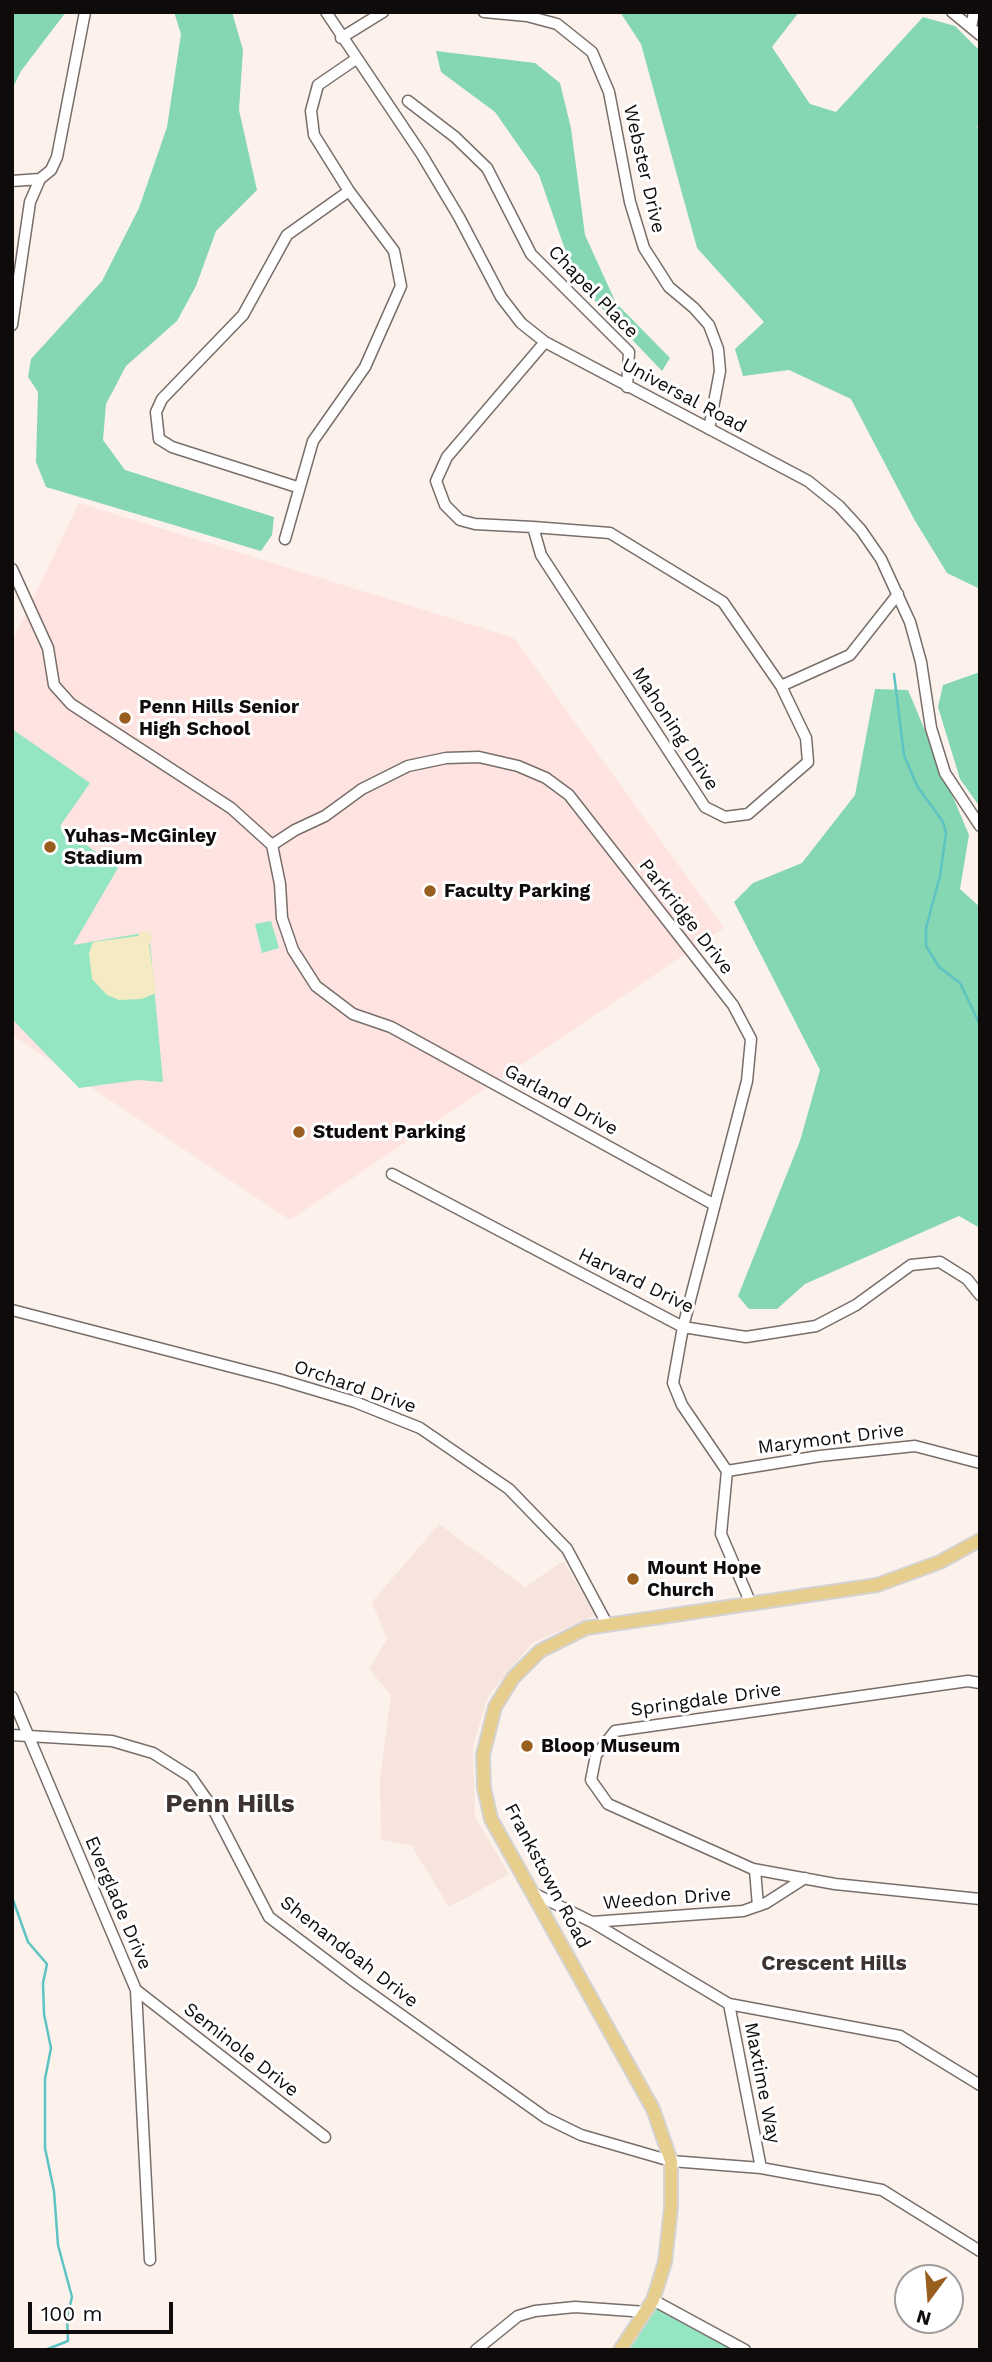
<!DOCTYPE html>
<html>
<head>
<meta charset="utf-8">
<style>
	body { margin:0 }
	#map { position:relative; width:992px; height:2362px; overflow:hidden; background:#fdf1ec; font-family:"Work Sans",sans-serif }
	canvas { display:block }
	.frame { position:absolute; inset:0; border:14px solid #0f0b0a; pointer-events:none }
	.north { position:absolute; left:894px; top:2264px; width:70px; height:70px; box-sizing:border-box; background:#fff; border:2px solid #9f9d9d; border-radius:50%; rotate:196deg; font-size:19px; font-weight:700; line-height:28px; text-align:center; color:#0f0b0a }
	.north::after { content:''; display:block; margin:auto; width:24px; height:32px; background:#995e1e; clip-path:polygon(50% 0,100% 100%,50% 72%,0 100%) }
	.scale { position:absolute; left:28px; top:2302px; width:145px; height:32px; box-sizing:border-box; border:4px solid #0f0b0a; border-top:0; padding-left:9px; font-size:21px; line-height:24px; white-space:nowrap; color:#0f0b0a; -webkit-text-stroke:5px #fff; paint-order:stroke }
</style>
</head>
<body>
<div id="map">
<canvas width="992" height="2362"></canvas>
<div class="frame"></div>
<div class="north">N</div>
<div class="scale">100 m</div>
</div>
<script>
const c = document.querySelector('canvas').getContext('2d');
c.lineJoin = 'round';
function paint(path, color) { c.fillStyle = color; c.fill(path, 'evenodd'); }
const toPath = rows => new Path2D(rows.map(r => 'M' + r).join(''));
function stroke(path, color, width, dash) { c.strokeStyle = color; c.lineWidth = width; c.lineCap = dash ? 'butt' : 'round'; c.setLineDash(dash || []); c.stroke(path); }
function drawText(font, color, halo, rows, align = 'center') {
  c.font = font + ' "Work Sans",sans-serif'; c.lineWidth = 6; c.setLineDash([]); c.textBaseline = 'middle'; c.strokeStyle = halo; c.fillStyle = color; for (const [text, x, y, turn = 0] of rows) {
    c.save(); c.translate(x, y); c.rotate((+turn || 0) * Math.PI / 180); c.textAlign = isNaN(turn) ? turn : align; if (halo) c.strokeText(text, 0, 0); c.fillText(text, 0, 0); c.restore();
  }
}
paint(toPath([
	[439,1524,525,1587,563,1561,596,1615,532,1643,488,1696,473,1746,475,1817,509,1874,449,1907,411,1845,381,1840,380,1779,391,1695,369,1669,387,1639,372,1602]
]), '#f7e4dc');
paint(toPath([
	[79,503,514,638,724,928,290,1220,12,1035,12,642]
]), '#fee3e0');
paint(toPath([
	[12,729,90,783,60,826,118,868,73,945,149,932,163,1082,138,1080,79,1088,12,1019],
	[271,921,279,948,262,953,255,924],
	[653,2300,745,2350,620,2350]
]), '#94e5c1');
paint(toPath([
	[12,12,66,12,21,71,12,89],
	[174,12,232,12,243,50,239,110,257,190,216,231,196,286,177,321,126,366,106,404,103,440,125,470,274,517,272,535,261,551,46,487,36,462,38,392,28,377,31,359,102,281,139,208,167,127,181,34],
	[620,12,799,12,772,47,810,104,836,112,923,17,955,26,980,51,980,121,977,127,980,130,980,589,947,573,914,519,851,399,789,370,743,376,735,349,764,322,697,248,641,44],
	[436,51,535,63,560,83,571,128,585,235,616,303,670,358,662,371,576,281,539,175,495,112,441,72],
	[980,672,980,807,960,779,938,707,943,685],
	[875,689,908,690,969,835,960,889,980,907,980,1228,959,1216,805,1284,777,1309,749,1309,738,1296,800,1141,820,1070,734,902,753,883,802,863,855,795]
]), '#85d6b2');
paint(toPath([
	[141,931,149,932,152,937,149,945,156,993,142,999,119,1000,107,995,92,979,89,953,93,942,138,936]
]), '#f4ebc5');
stroke(toPath([
	[894,674,904,755,917,786,943,822,946,833,940,876,926,928,926,946,939,967,960,983,980,1025],
	[12,1897,28,1942,47,1964,43,1983,44,2014,51,2048,45,2079,45,2148,54,2191,58,2245,72,2297,67,2317,68,2341,45,2350]
]), '#5dc3c3', 2.5);
const minor = toPath([
	[326,12,422,155,459,217,501,297,521,323,545,342,808,481,839,506,861,530,881,559,910,622,921,662,931,728,945,773,980,826],
	[484,12,527,16,557,24,592,52,609,92,630,202,644,248,669,287,694,308,709,325,718,349,720,371,709,429],
	[952,12,980,35],
	[971,27,974,12],
	[341,38,383,12],
	[408,101,455,137,487,168,531,254,629,352,627,387],
	[12,181,40,179],
	[12,325,30,202,40,179,51,170,57,157,85,12],
	[297,487,172,447,159,439,156,412,162,399,243,315,287,235,349,191],
	[533,527,541,555,705,807,725,817,748,814,808,762,806,738,781,686,723,602,610,533,533,527,475,524,460,520,445,505,436,481,447,457,545,342],
	[285,539,313,441,365,367,401,286,394,251,349,191,314,135,311,111,318,85,356,59],
	[12,569,48,648,54,685,71,704,231,808,272,845],
	[781,686,850,655,898,594],
	[392,1174,683,1327,746,1337,816,1326,856,1305,911,1265,940,1262,967,1279,980,1295],
	[713,1204,391,1027,353,1014,316,986,293,950,282,918,280,884,272,845,295,830,325,816,362,789,408,766,446,758,479,757,518,766,546,778,569,795,733,1005,751,1039,747,1081,683,1327,673,1383,682,1405,727,1471,721,1534,751,1604],
	[12,1310,278,1379,355,1402,420,1428,509,1489,567,1549,606,1622],
	[727,1471,820,1456,915,1446,980,1463],
	[980,1683,968,1681,615,1731,596,1755,591,1780,608,1804,753,1869,835,1884,980,1899],
	[12,1697,136,1990,150,2260],
	[12,1735,112,1741,153,1753,191,1777,212,1807,269,1917,355,1982,546,2118,581,2135,671,2161,761,2168,882,2190,980,2251],
	[755,1870,758,1906],
	[531,1892,592,1922,743,1911,766,1903,805,1878],
	[592,1922,729,2004,900,2036,980,2085],
	[136,1990,325,2137],
	[729,2004,761,2168],
	[653,2300,745,2350],
	[476,2350,518,2316,535,2311,575,2307,646,2312]
]);
const major = toPath([
	[620,2350,653,2300,665,2262,671,2207,671,2161,653,2109,491,1819,484,1788,483,1755,495,1707,513,1678,540,1651,586,1628,877,1585,940,1562,980,1540]
]);
stroke(minor, '#786e69', 13);
stroke(major, '#d4d3d3', 16);
stroke(minor, '#fff', 10);
stroke(major, '#e8ce8c', 12);
for (const [x, y, r, color] of [
	[125,718,7,"#995e1e"],
	[50,847,7,"#995e1e"],
	[430,891,7,"#995e1e"],
	[299,1132,7,"#995e1e"],
	[633,1579,7,"#995e1e"],
	[527,1746,7,"#995e1e"]
]) { const dot = new Path2D(); dot.arc(x, y, r, 0, 2 * Math.PI); c.fillStyle = color; c.fill(dot); stroke(dot, '#fff', 2.5); }
drawText('19px', '#0f0b0a', '#fff', [
	["Webster Drive",644,169,77],
	["Chapel Place",593,292,46],
	["Universal Road",684,396,28],
	["Mahoning Drive",675,729,57],
	["Parkridge Drive",686,917,52],
	["Garland Drive",561,1100,29],
	["Harvard Drive",636,1281,26],
	["Orchard Drive",355,1387,19],
	["Marymont Drive",831,1439,-7],
	["Springdale Drive",706,1700,-8],
	["Frankstown Road",547,1876,62],
	["Weedon Drive",667,1899,-4],
	["Everglade Drive",118,1903,67],
	["Shenandoah Drive",349,1952,38],
	["Seminole Drive",241,2050,38],
	["Maxtime Way",762,2083,79]
]);
drawText('bold 19px', '#0f0b0a', '#fff', [
	["Penn Hills Senior",139,707],
	["High School",139,729],
	["Yuhas-McGinley",64,836],
	["Stadium",64,858],
	["Faculty Parking",444,891],
	["Student Parking",313,1132],
	["Mount Hope",647,1568],
	["Church",647,1590],
	["Bloop Museum",541,1746]
], 'left');
drawText('bold 21px', '#3d3431', '#fff', [
	["Crescent Hills",834,1964]
]);
drawText('bold 26px', '#3d3431', '#fff', [
	["Penn Hills",230,1804]
]);
</script>
</body>
</html>
